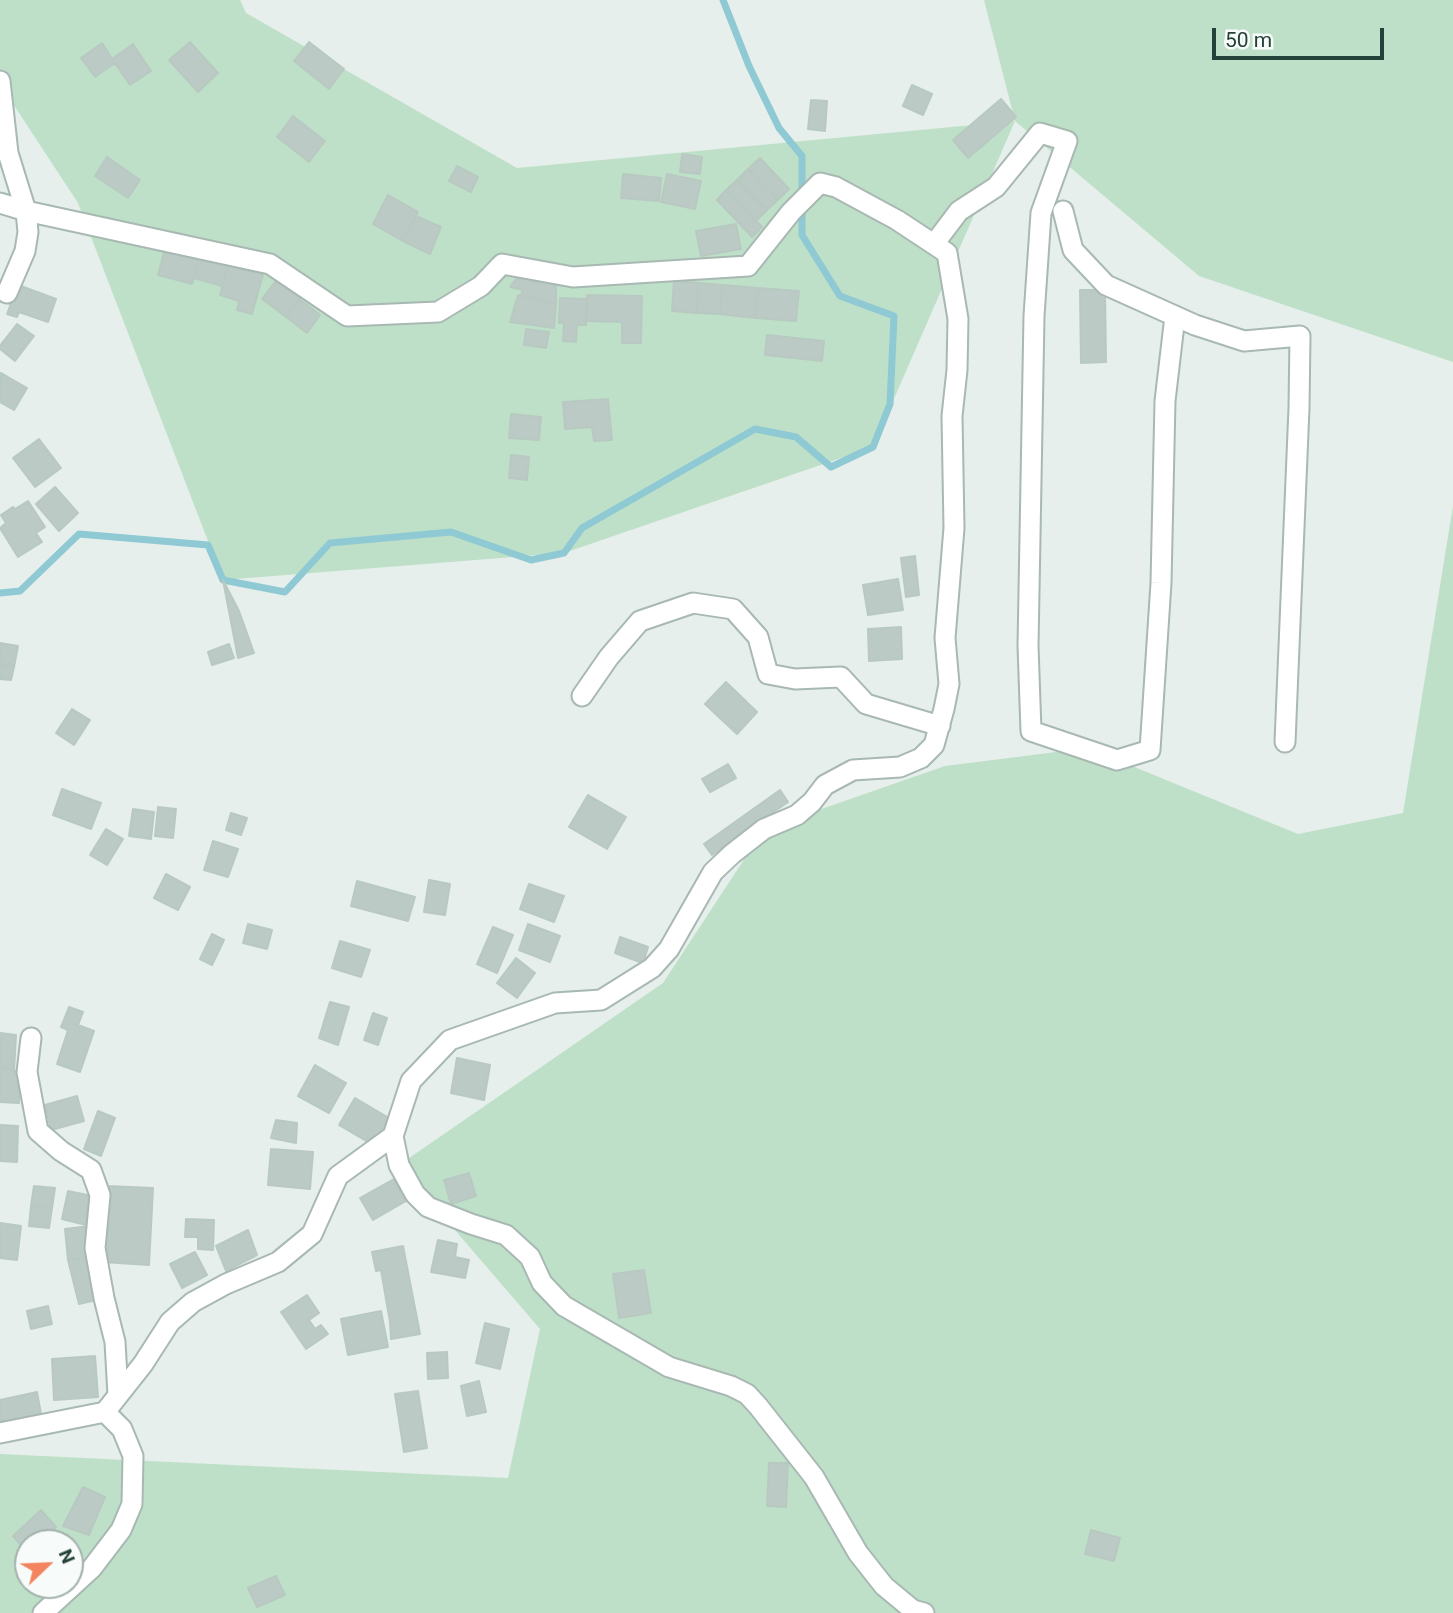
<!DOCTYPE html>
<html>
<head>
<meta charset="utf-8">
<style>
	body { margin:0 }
	#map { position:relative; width:1453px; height:1613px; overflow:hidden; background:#e6efeb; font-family:Roboto,sans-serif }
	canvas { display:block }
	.north { position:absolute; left:14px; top:1529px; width:70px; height:70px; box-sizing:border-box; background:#f7fbf9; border:2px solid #a3b1ad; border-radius:50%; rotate:67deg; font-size:19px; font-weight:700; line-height:28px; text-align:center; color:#24423a }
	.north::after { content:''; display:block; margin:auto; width:24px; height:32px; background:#f4845f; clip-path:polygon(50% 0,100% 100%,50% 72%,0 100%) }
	.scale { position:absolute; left:1212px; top:28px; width:172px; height:32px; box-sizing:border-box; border:4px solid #24423a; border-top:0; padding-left:9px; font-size:21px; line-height:24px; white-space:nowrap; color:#24423a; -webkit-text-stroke:5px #f7fbf9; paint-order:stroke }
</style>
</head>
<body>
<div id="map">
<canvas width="1453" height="1613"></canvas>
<div class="north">N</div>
<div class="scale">50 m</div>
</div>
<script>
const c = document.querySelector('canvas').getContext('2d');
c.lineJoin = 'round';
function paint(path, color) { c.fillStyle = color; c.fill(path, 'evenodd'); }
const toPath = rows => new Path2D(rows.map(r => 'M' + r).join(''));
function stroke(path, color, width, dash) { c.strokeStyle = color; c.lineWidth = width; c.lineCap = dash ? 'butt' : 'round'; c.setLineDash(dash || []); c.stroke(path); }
paint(toPath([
	[0,0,240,0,246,13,517,168,1015,121,984,0,1453,0,1453,362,1199,276,1015,121,873,447,564,553,223,580,78,203,0,84],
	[1453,506,1453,1613,0,1613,0,1454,508,1478,540,1329,399,1165,663,983,764,829,945,766,1088,748,1298,834,1403,813],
	[28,1543,70,1543,70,1585,28,1585]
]), '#bfe0c8');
stroke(toPath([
	[723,0,749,66,779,128,802,156,802,196],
	[0,593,20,591,79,534,208,545,223,580,285,592,330,543,451,532,531,560,564,553,582,528,755,429,796,437,831,467,873,447,890,404,894,316,840,296,802,235,802,208]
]), '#8ec9d4', 7);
const building = toPath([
	[190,42,218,73,198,92,169,60,190,42],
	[309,42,344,69,329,89,294,61,309,42],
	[102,43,115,63,95,77,81,58,102,43],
	[133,44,151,71,130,85,112,59,133,44],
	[912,85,932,94,923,115,903,106,912,85],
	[1001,99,1016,117,968,158,953,140,1001,99],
	[811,100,827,101,825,131,808,129,811,100],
	[293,116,325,141,309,162,277,137,293,116],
	[682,154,702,157,700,174,680,172,682,154],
	[107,157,140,180,128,198,95,176,107,157],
	[760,158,789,189,778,200,748,169,760,158],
	[457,166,478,177,471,192,449,181,457,166],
	[748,169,778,200,767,210,737,180,748,169],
	[623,174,661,178,659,201,621,198,623,174],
	[667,174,701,181,695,209,661,202,667,174],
	[737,180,767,210,756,221,726,190,737,180],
	[726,190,762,227,752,237,717,200,726,190],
	[388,195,418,212,403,241,373,224,388,195],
	[416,216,441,227,430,254,403,241,416,216],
	[736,224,741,249,701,256,696,231,736,224],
	[166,245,200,255,192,284,158,275,166,245],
	[200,255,228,265,222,286,194,278,200,255],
	[228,265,263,275,252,314,237,310,239,301,220,295,228,265],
	[523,270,556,278,556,304,521,295,523,290,510,287,523,270],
	[278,278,301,297,286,317,262,299,278,278],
	[674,281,699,283,697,313,672,311,674,281],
	[699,283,722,285,720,314,697,313,699,283],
	[18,285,56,299,48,322,19,312,17,317,7,314,18,285],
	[722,285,758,288,755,318,720,314,722,285],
	[758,288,799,291,796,321,755,318,758,288],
	[1080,290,1105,290,1106,362,1081,363,1080,290],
	[518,295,556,304,554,328,510,322,518,295],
	[587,295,642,296,641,343,622,343,622,322,586,321,587,295],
	[560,298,587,299,586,325,577,325,576,342,563,341,564,323,559,323,560,298],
	[299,299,320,315,307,333,286,317,299,299],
	[17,324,34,336,15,361,0,349,0,346,17,324],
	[526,329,549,332,546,348,524,345,526,329],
	[767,335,824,341,822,361,765,355,767,335],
	[1,373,27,388,14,410,0,402,1,373],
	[608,399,612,440,594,441,592,427,565,429,563,402,608,399],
	[511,414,541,417,539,440,509,438,511,414],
	[39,439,61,468,35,487,13,458,39,439],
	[511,455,529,457,527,480,509,478,511,455],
	[55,487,78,513,59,531,36,504,55,487],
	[28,501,45,527,36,533,42,542,18,557,0,528,6,523,1,515,13,507,15,509,28,501],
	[915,556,919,595,906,597,901,558,915,556],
	[898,579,903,610,868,615,863,585,898,579],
	[223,580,239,611,254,653,238,658,223,580],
	[901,627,902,659,869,661,868,629,901,627],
	[0,643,18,646,14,667,0,664,0,643],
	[229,644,234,658,212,665,208,652,229,644],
	[0,664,14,667,11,680,0,679,0,664],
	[726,682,757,712,737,734,705,704,726,682],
	[72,709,90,720,74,745,56,733,72,709],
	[728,764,736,778,710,792,702,779,728,764],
	[62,789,101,803,91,829,53,815,62,789],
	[780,790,788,802,712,855,704,844,780,790],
	[588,795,626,817,607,849,569,827,588,795],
	[158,807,176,809,173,838,155,836,158,807],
	[133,809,154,812,151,839,129,836,133,809],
	[231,813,247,818,241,835,226,830,231,813],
	[106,829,123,839,107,865,90,855,106,829],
	[213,841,238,849,228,877,204,870,213,841],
	[166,874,190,887,178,910,154,898,166,874],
	[429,880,450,884,445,915,424,912,429,880],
	[357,881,415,897,408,921,351,906,357,881],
	[529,884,564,896,554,922,520,909,529,884],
	[248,924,272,930,267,949,243,943,248,924],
	[528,924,560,936,550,962,519,950,528,924],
	[493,927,513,935,497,973,477,964,493,927],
	[212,934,224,940,212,965,200,959,212,934],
	[620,937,648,947,643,963,615,953,620,937],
	[340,941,370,950,361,977,332,968,340,941],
	[516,958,535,973,517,998,497,983,516,958],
	[330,1002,349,1007,338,1045,319,1038,330,1002],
	[69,1007,83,1012,78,1025,94,1031,80,1072,57,1064,68,1030,61,1027,69,1007],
	[373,1013,387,1018,378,1045,364,1040,373,1013],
	[0,1033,16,1035,14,1071,0,1067,0,1033],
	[457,1058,490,1065,484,1100,451,1093,457,1058],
	[315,1065,346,1083,329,1113,298,1096,315,1065],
	[0,1067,19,1072,19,1103,0,1102,0,1067],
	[77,1096,84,1121,51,1130,45,1105,77,1096],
	[355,1098,389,1118,373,1145,339,1125,355,1098],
	[98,1111,115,1118,101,1156,84,1149,98,1111],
	[276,1120,297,1123,296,1143,271,1138,276,1120],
	[0,1125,18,1126,17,1162,0,1161,0,1125],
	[271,1149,313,1152,310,1189,268,1185,271,1149],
	[469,1173,476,1196,451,1204,444,1180,469,1173],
	[394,1179,406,1201,373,1220,360,1198,394,1179],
	[34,1186,55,1188,52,1208,31,1206,34,1186],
	[107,1186,153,1188,149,1265,103,1262,107,1186],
	[68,1191,97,1197,90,1226,62,1219,68,1191],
	[31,1206,52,1208,49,1228,29,1226,31,1206],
	[186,1219,214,1220,213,1250,198,1249,198,1237,185,1237,186,1219],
	[0,1223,21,1226,17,1260,0,1258,0,1223],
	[90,1226,92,1257,68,1260,65,1229,90,1226],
	[248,1230,257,1255,226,1271,216,1246,248,1230],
	[438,1240,457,1244,455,1257,469,1260,465,1278,431,1272,438,1240],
	[403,1246,420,1334,391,1339,390,1322,381,1270,376,1271,372,1252,403,1246],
	[195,1252,207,1275,182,1288,170,1264,195,1252],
	[92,1257,101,1299,79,1304,68,1260,92,1257],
	[644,1270,651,1313,619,1318,613,1274,644,1270],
	[307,1295,319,1313,309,1320,315,1329,321,1325,328,1334,306,1349,281,1312,307,1295],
	[48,1306,52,1324,31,1329,27,1311,48,1306],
	[381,1311,388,1347,348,1355,341,1319,381,1311],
	[485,1323,509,1329,500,1369,476,1363,485,1323],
	[447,1352,448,1378,428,1379,427,1353,447,1352],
	[95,1356,98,1397,54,1400,52,1359,95,1356],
	[479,1381,486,1412,467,1416,461,1386,479,1381],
	[418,1391,427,1448,404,1452,395,1394,418,1391],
	[37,1392,41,1414,1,1422,0,1400,37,1392],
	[769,1463,788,1463,786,1507,767,1506,769,1463],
	[83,1487,105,1497,89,1535,63,1526,83,1487],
	[41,1510,56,1527,39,1543,28,1543,28,1553,13,1536,41,1510],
	[1091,1530,1120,1538,1114,1561,1085,1554,1091,1530],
	[276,1576,285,1595,257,1607,248,1588,276,1576]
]);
paint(building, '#bbcac4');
stroke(building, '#b8c9c2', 2);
const minor = toPath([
	[0,81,8,153,26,211,270,264,347,316,438,312,481,286,502,264,573,277,748,266,791,212,820,183,836,187,897,220,947,253,958,319,957,370,952,416,954,528,945,638,949,684,944,709,934,745,921,758,900,767,853,770,825,785,812,802,797,815,764,829,732,854,713,872,669,949,652,968,601,1000,555,1003,450,1040,411,1081,393,1136,338,1176,312,1234,278,1262,226,1284,193,1302,170,1322,143,1364,105,1412,0,1433],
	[0,203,26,211,28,232,25,251,7,293],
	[1063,211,1073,250,1106,285,1195,325,1244,341,1300,336,1299,408,1285,742],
	[934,244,959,211,996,187,1040,133,1067,141,1041,213,1034,316,1028,646,1031,731,1117,760,1150,750,1161,583,1165,401,1175,316],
	[582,696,609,657,640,621,693,603,733,609,758,637,768,674,795,679,841,677,866,704,940,726],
	[31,1038,27,1072,38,1131,61,1151,91,1170,100,1195,95,1248,104,1298,115,1342,118,1395],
	[393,1136,399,1165,415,1194,428,1207,471,1224,506,1235,530,1257,542,1283,564,1306,669,1367,731,1386,747,1394,758,1406,814,1477,858,1553,884,1586,913,1610,924,1613],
	[43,1613,92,1568,121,1530,132,1504,133,1456,122,1429,105,1412]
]);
stroke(minor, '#a8b8b2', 23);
stroke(minor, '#fff', 19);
</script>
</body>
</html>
